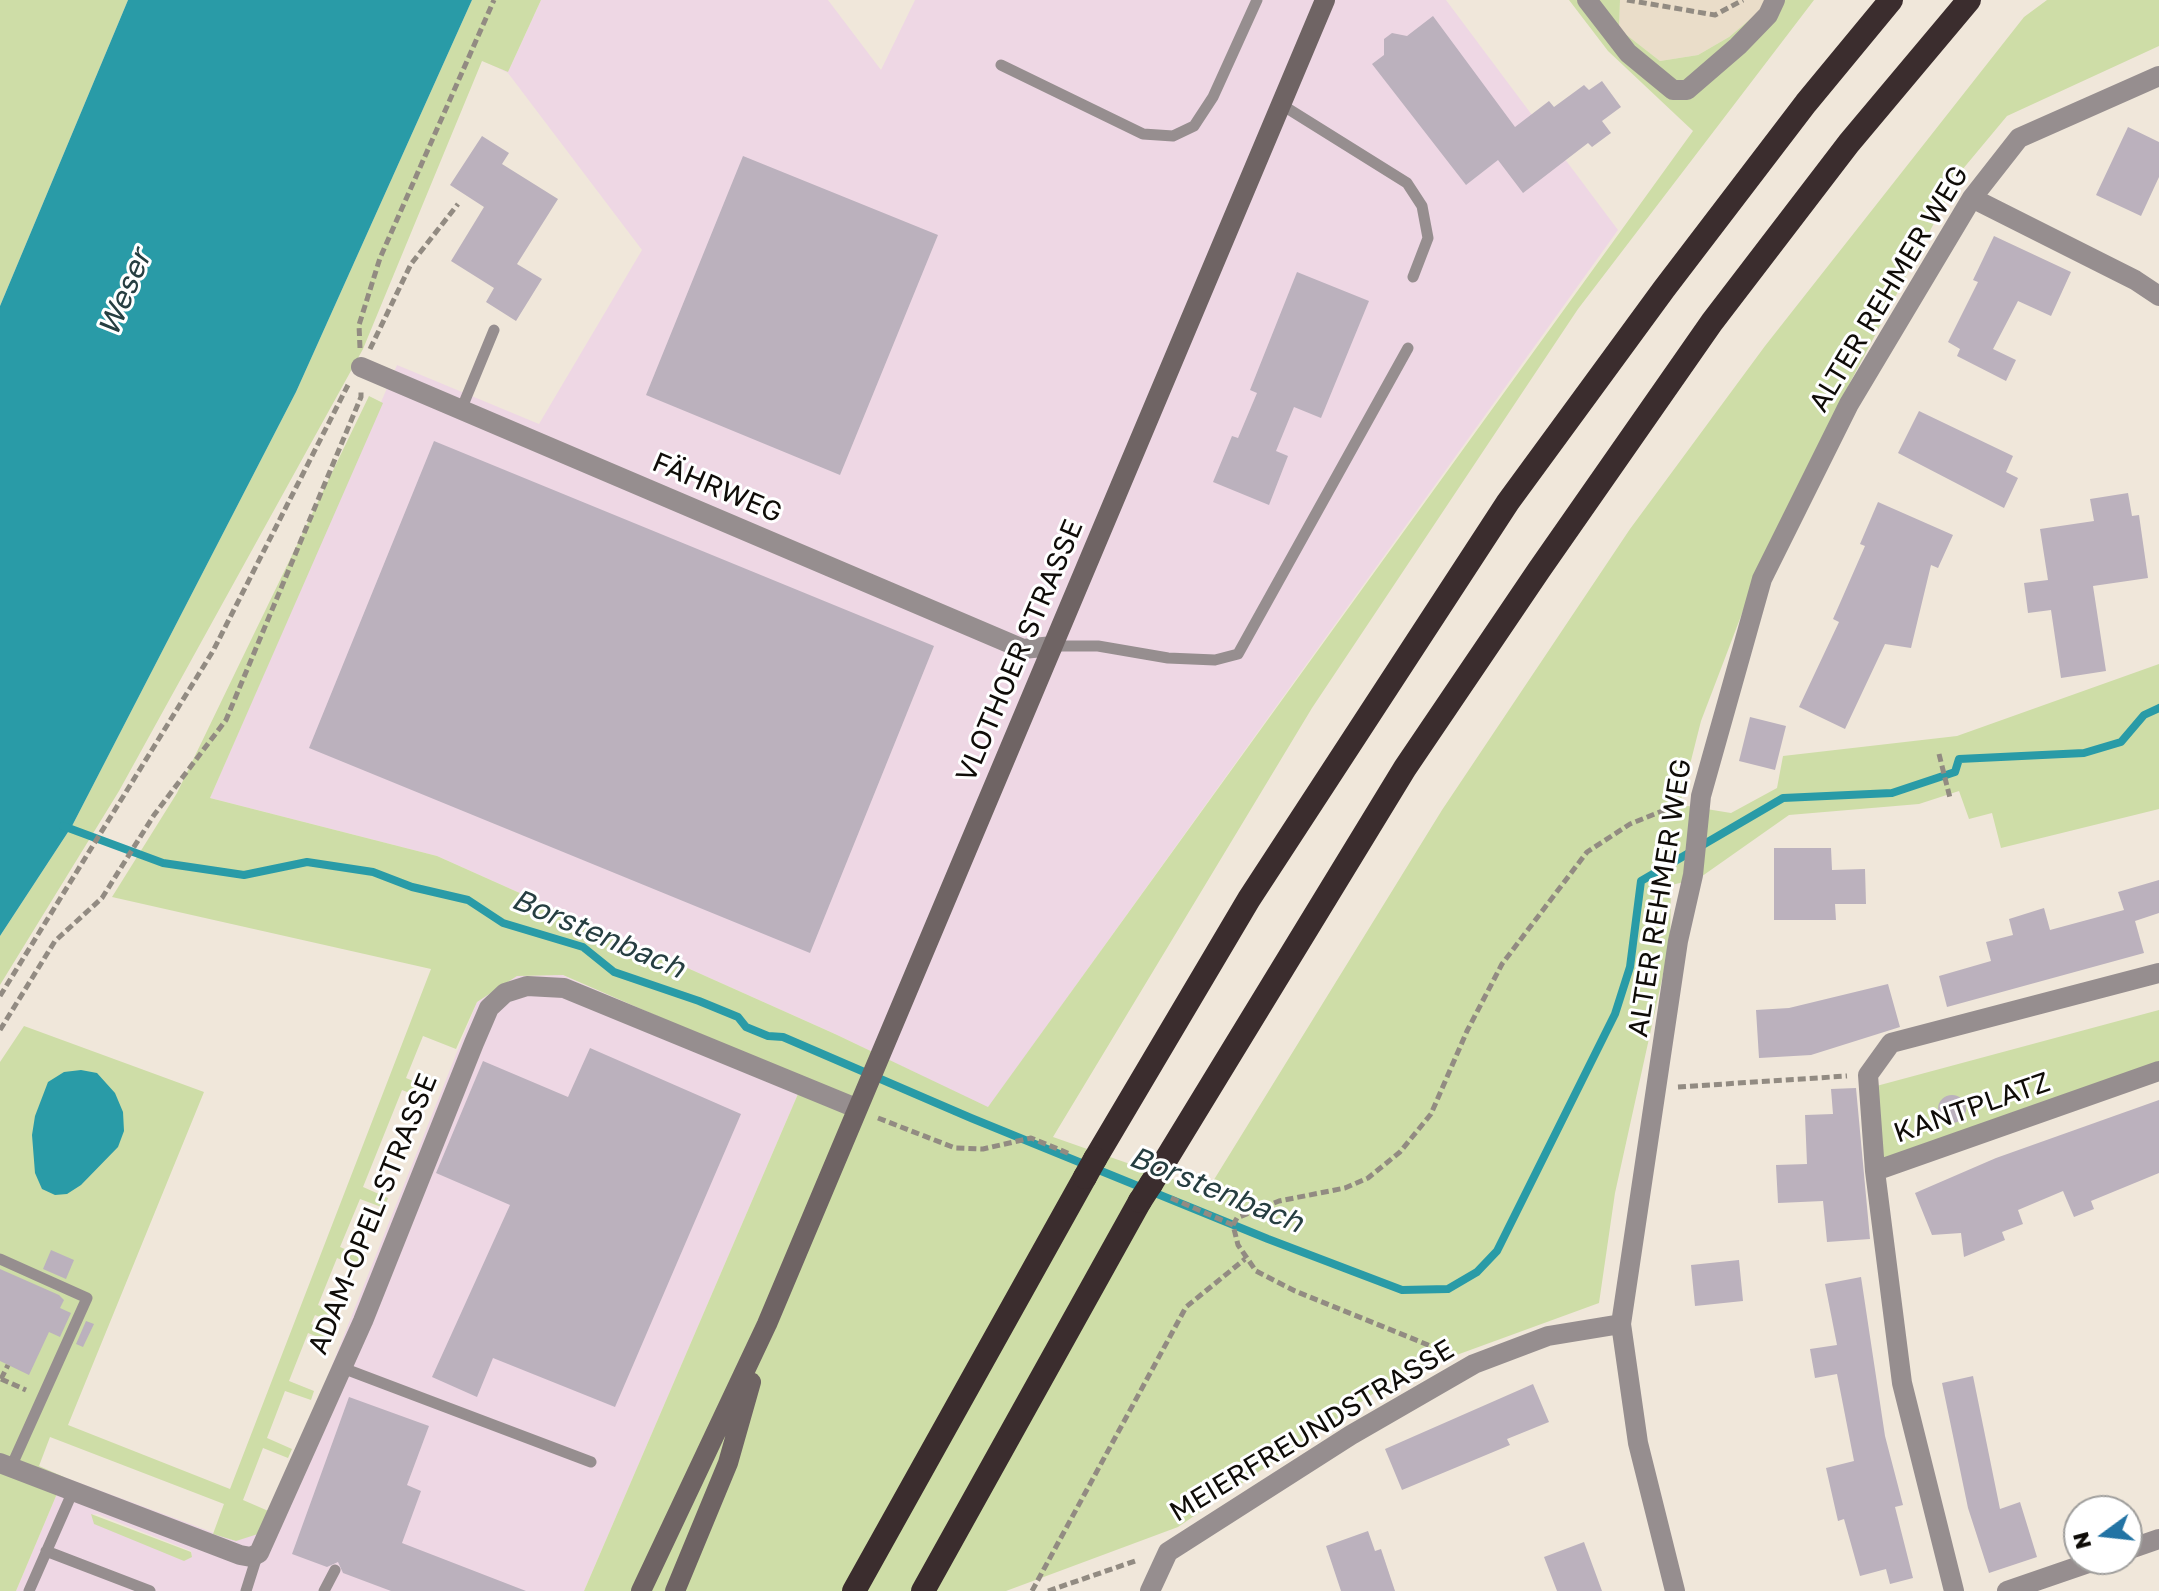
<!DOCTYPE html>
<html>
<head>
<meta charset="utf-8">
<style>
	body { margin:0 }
	#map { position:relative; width:2159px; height:1591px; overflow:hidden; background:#f0e7da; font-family:"Golos Text",sans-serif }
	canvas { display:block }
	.north { position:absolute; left:2063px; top:1495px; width:80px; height:80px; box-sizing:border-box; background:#fff; border:2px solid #9f9e9c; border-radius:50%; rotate:255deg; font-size:22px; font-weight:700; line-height:32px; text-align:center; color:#0f0c08 }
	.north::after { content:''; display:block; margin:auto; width:28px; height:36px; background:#2273a4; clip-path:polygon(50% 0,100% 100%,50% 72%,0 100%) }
</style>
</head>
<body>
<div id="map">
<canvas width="2159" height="1591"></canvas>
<div class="north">N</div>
</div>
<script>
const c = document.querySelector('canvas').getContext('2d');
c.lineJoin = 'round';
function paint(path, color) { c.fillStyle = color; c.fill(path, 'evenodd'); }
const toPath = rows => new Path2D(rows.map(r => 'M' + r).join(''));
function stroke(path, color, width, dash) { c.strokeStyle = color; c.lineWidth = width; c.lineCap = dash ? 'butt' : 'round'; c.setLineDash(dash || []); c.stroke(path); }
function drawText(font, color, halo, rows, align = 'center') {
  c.font = font + ' "Golos Text",sans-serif'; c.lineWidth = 6; c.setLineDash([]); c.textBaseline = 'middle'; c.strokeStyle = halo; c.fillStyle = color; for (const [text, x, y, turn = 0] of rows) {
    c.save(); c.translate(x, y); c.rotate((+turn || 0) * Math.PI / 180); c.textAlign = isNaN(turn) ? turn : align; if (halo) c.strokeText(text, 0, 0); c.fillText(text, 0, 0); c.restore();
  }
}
paint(toPath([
	[541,0,828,0,881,70,915,0,1446,0,1618,230,988,1108,835,1034,437,856,210,798,397,365,539,424,642,250,508,73,482,60,508,72],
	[562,975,804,1080,584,1591,16,1591,64,1477,236,1541,273,1513,477,1002,517,976],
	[97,1514,191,1551,192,1557,91,1515]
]), '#eed7e4');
paint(toPath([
	[1620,0,1765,0,1761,10,1729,37,1698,55,1660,61,1619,29]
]), '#eaddc9');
paint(toPath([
	[0,0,128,0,0,306],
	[472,0,541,0,508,72,482,61,363,349,119,791,0,985,0,936,72,826,296,392],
	[1569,0,1620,0,1619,29,1660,61,1698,55,1729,37,1761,10,1765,0,1814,0,1578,309,1312,708,1053,1137,1207,1191,1442,810,1630,529,1765,346,2024,17,2047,0,2159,0,2159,46,2007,116,1962,170,1843,396,1757,574,1701,721,1679,808,1688,806,1731,813,1777,788,1783,756,1957,736,2159,664,2159,809,2001,848,1992,813,1969,819,1959,791,1919,804,1789,815,1698,879,1671,885,1670,943,1615,1193,1599,1303,1399,1376,1178,1527,1006,1591,584,1591,804,1080,563,975,517,976,477,1002,456,1049,423,1036,406,1078,430,1088,425,1099,402,1090,363,1187,388,1198,384,1208,360,1199,340,1247,365,1258,361,1268,337,1258,318,1305,343,1316,339,1325,315,1315,311,1324,336,1334,333,1343,308,1333,289,1381,314,1391,311,1400,285,1391,267,1438,292,1449,288,1458,263,1448,243,1500,273,1513,261,1533,236,1541,213,1534,224,1504,50,1437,39,1466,64,1477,16,1591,0,1591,0,1062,24,1026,204,1092,68,1425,230,1489,431,969,112,897,177,793,369,396,383,403,210,798,437,856,835,1034,988,1107,1693,131,1608,51],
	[2159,1010,2159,1071,1876,1170,1869,1088],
	[91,1514,191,1552,192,1557,184,1561,94,1524]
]), '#cedda7');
paint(toPath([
	[128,0,472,0,296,392,72,826,0,936,0,306],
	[81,1070,97,1073,115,1093,123,1112,124,1131,118,1147,81,1185,67,1194,55,1195,42,1189,35,1173,32,1135,35,1116,48,1082,64,1072]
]), '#299ba7');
stroke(toPath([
	[63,826,163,863,244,875,307,862,373,872,412,887,468,900,503,923,583,947,614,972,699,1001,738,1017,746,1027,768,1036,783,1037,971,1118,1268,1239,1402,1290,1448,1289,1477,1272,1497,1251,1615,1014,1630,967,1641,881,1783,798,1892,793,1955,772,1959,759,2084,753,2121,742,2144,715,2159,708]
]), '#299ba7', 8);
paint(toPath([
	[1433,16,1515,127,1549,101,1554,107,1584,85,1589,90,1602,81,1621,107,1602,121,1611,133,1592,147,1588,143,1523,193,1498,160,1466,185,1372,64,1384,55,1384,39,1392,33,1407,36],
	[2128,127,2159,142,2159,177,2141,216,2096,195],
	[482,136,509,153,502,164,558,199,517,264,542,279,516,321,486,302,494,288,451,261,484,207,450,185],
	[743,156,938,235,840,475,646,395],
	[1994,236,2071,272,2051,316,2018,301,1993,349,2016,360,2006,381,1957,356,1960,349,1948,342,1978,282,1973,280],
	[1297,272,1369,301,1321,418,1294,407,1276,451,1288,456,1269,505,1213,482,1232,436,1238,438,1257,393,1250,390],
	[1919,411,2013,456,2006,472,2018,478,2004,508,1898,453],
	[434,441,934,646,810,953,309,748],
	[2128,493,2132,516,2139,515,2148,578,2093,586,2106,671,2061,678,2051,610,2028,613,2024,583,2048,580,2040,529,2094,521,2090,499],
	[1878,502,1953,535,1938,568,1931,565,1911,648,1885,644,1845,729,1799,707,1839,622,1833,619,1865,546,1860,544],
	[1750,717,1786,726,1775,770,1739,761],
	[1774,848,1831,848,1832,870,1865,869,1866,904,1835,904,1836,920,1774,920],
	[2159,880,2159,913,2135,921,2144,953,1947,1007,1939,976,1991,961,1986,942,2013,935,2009,919,2044,908,2050,930,2124,910,2118,892],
	[1888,984,1900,1027,1811,1055,1759,1058,1756,1010,1789,1008],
	[590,1048,741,1114,615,1407,493,1358,477,1397,432,1377,510,1205,436,1173,483,1061,568,1097],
	[1856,1088,1870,1239,1827,1242,1823,1201,1778,1203,1776,1165,1807,1164,1805,1115,1833,1114,1831,1089],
	'1938 1109a14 14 0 1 1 28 0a14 14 0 1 1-28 0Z',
	[2159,1100,2159,1173,2091,1201,2094,1209,2074,1217,2063,1191,2018,1210,2023,1224,2002,1232,2005,1240,1964,1257,1961,1233,1932,1235,1915,1193,1996,1158],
	[51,1250,74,1260,66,1279,43,1269],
	[1739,1260,1743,1301,1695,1306,1691,1265],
	[0,1269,59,1295,64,1300,60,1308,71,1313,60,1337,49,1332,29,1375,0,1361],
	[1861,1277,1885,1436,1903,1505,1895,1507,1913,1578,1890,1584,1886,1569,1860,1576,1844,1519,1838,1521,1826,1468,1854,1461,1837,1374,1815,1378,1810,1349,1837,1345,1825,1284],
	[86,1321,94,1324,83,1347,76,1344],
	[1973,1376,2000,1509,2020,1502,2037,1557,1989,1573,1968,1508,1942,1383],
	[1533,1384,1549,1422,1507,1439,1510,1445,1402,1490,1385,1449],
	[349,1397,429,1426,407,1485,421,1491,402,1543,526,1591,391,1591,343,1573,338,1562,327,1567,292,1554],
	[1368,1531,1375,1551,1381,1549,1395,1591,1341,1591,1326,1546],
	[1584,1542,1602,1591,1557,1591,1544,1557]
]), '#bbb1bd');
stroke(toPath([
	[1627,0,1715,15,1743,0],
	[360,348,359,325,380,258,494,0],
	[370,349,411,264,458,204],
	[1939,754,1950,798],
	[0,996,213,651,348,385],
	[0,1030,55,941,102,898,154,815,226,720,361,397,361,390],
	[1678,1087,1847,1076],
	[878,1118,955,1148,983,1149,1031,1138,1070,1154],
	[1171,1198,1233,1225,1238,1245,1256,1271,1295,1291,1448,1353],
	[1233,1225,1237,1218,1279,1201,1345,1188,1368,1178,1400,1152,1431,1114,1467,1031,1502,964,1587,852,1630,824,1677,805],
	[1,1379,26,1390],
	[1,1379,8,1365],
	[1032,1591,1186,1307,1245,1259],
	[1048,1591,1138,1560]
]), '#928b82', 5, [8, 4]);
stroke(toPath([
	[1001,65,1143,134,1173,136,1194,126,1213,97,1257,0],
	[1282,105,1407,183,1422,206,1428,238,1413,277],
	[461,410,494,330],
	[1053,646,1098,646,1168,658,1215,660,1238,654,1408,348],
	[0,1259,87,1298,11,1467],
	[340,1367,591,1462],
	[46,1551,150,1591],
	[29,1591,73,1491],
	[246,1591,258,1553],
	[324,1591,335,1570]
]), '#968e8f', 11);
stroke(toPath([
	[1587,0,1628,53,1673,90,1687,90,1738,46,1768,15,1775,0],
	[1972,198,2135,280,2159,296],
	[361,367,1023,649,1053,646],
	[2159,973,1891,1043,1868,1075,1875,1171,2159,1071],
	[1875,1171,1902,1383,1954,1591],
	[0,1463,240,1555,251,1557,259,1553,363,1321,474,1043,489,1008,505,993,527,986,564,988,856,1108],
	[2127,1550,2159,1539],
	[1150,1591,1168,1552,1351,1435,1474,1364,1548,1336,1621,1324],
	[1675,1591,1638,1443,1621,1324,1678,941,1693,875,1701,796,1762,579,1849,404,1972,198,2019,138,2159,76],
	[2007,1591,2100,1559]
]), '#968e8f', 20);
stroke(toPath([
	[641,1591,767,1324,1325,0],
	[675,1591,728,1463,751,1382]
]), '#6f6464', 20);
stroke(toPath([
	[1095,1159,1249,899,1508,502,1664,289,1806,103,1891,0],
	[1151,1184,1405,768,1539,570,1712,322,1849,143,1969,0],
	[854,1591,1085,1177],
	[923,1591,1140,1201]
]), '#3b2d2e', 24);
stroke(toPath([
	[1085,1177,1095,1159],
	[1140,1201,1151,1184]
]), '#3b2d2e', 24);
drawText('28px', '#0f0c08', '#fff', [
	["ALTER REHMER WEG",1889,289,-59],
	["FÄHRWEG",717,488,23],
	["VLOTHOER STRASSE",1020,651,-67],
	["ALTER REHMER WEG",1660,898,-81],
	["KANTPLATZ",1972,1108,-19],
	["ADAM-OPEL-STRASSE",373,1214,-68],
	["MEIERFREUNDSTRASSE",1312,1431,-31]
]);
drawText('italic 30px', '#263e41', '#fff', [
	["Weser",125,293,-67],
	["Borstenbach",598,934,23],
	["Borstenbach",1216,1190,22]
]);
</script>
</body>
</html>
